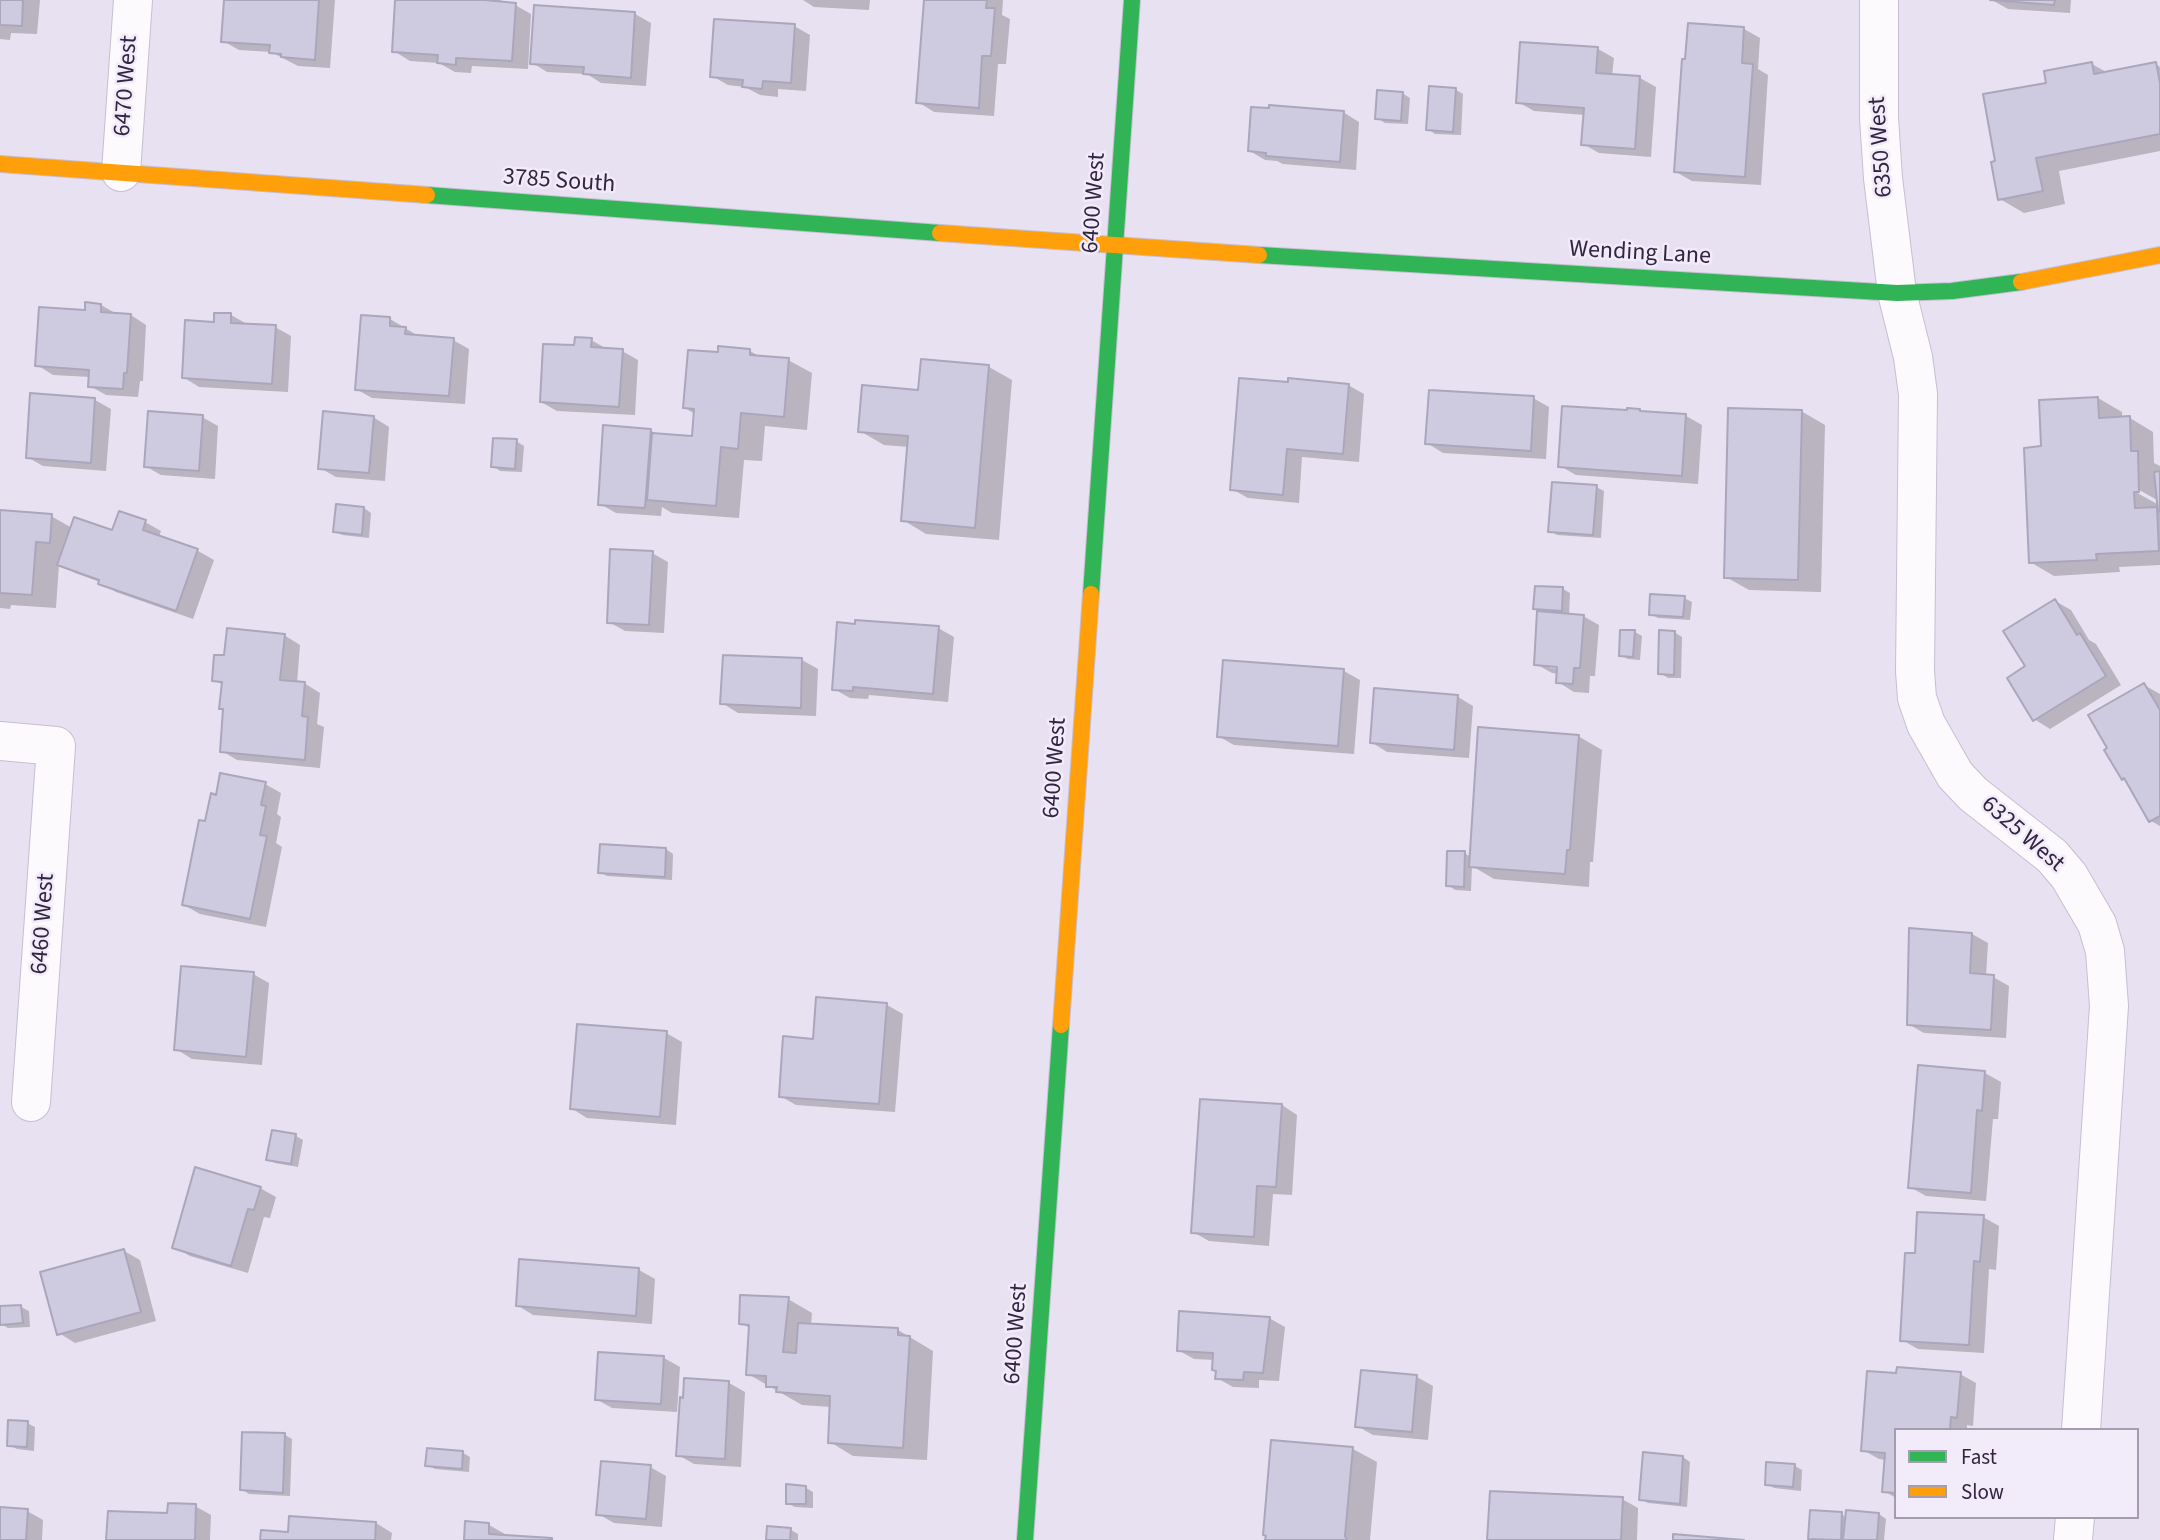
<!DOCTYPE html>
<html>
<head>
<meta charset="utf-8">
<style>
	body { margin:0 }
	#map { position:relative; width:2160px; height:1540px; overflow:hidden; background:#e8e1f1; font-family:"Source Sans 3",sans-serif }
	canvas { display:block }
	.legend { position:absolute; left:1894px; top:1428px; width:245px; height:91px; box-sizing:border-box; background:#f1ebfa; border:2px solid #a59cb0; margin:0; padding:9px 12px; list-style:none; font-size:21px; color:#322541 }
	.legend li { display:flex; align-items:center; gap:14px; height:35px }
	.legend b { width:35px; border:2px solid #a59cb0 }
</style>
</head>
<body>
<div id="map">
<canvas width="2160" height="1540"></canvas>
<ul class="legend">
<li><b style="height:9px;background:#30b455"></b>Fast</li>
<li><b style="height:9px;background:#ff9f0a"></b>Slow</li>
</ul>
</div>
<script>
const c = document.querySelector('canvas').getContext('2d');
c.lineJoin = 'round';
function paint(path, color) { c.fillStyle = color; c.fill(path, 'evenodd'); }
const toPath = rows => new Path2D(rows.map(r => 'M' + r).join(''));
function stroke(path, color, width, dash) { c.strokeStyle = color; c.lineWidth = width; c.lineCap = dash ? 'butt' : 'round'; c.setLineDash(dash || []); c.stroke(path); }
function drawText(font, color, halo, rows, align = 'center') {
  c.font = font + ' "Source Sans 3",sans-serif'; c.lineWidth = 5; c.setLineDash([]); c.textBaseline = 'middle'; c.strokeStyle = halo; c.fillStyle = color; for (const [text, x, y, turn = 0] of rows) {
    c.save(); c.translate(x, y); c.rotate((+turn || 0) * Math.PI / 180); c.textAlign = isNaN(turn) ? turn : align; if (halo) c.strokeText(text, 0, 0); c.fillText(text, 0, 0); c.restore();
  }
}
paint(toPath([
	[0,0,40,0,37,34,11,33,10,40,0,39],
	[226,0,335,0,330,68,298,66,271,52,239,50,223,41],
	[397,0,501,0,501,4,515,5,531,14,528,69,472,66,471,73,455,72,439,63,410,61,394,51],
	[803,0,870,0,869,10,814,7],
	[926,0,1003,0,1002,15,1010,19,1006,64,998,64,994,116,934,112,918,102],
	[1992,0,2071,0,2070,13,2008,9],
	[635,14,651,23,646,86,601,83,587,74,547,72,531,62],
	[1690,25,1744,29,1760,38,1758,69,1768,75,1761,185,1692,181,1676,172],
	[794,26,810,35,806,91,778,89,778,97,760,95,745,87,728,85,712,76],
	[1598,49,1614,58,1612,76,1640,78,1656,87,1651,157,1599,153,1583,144,1585,115,1534,111,1518,102],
	[2092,64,2108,73,2156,64,2160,67,2160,151,2059,171,2065,204,2024,213,2000,199,1997,163,2048,84],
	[1431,88,1456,90,1463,94,1461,135,1435,134,1428,129],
	[1402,93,1410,98,1408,124,1385,123,1377,118],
	[1343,112,1359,122,1356,170,1283,164,1277,161,1265,160,1250,151],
	[101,305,117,314,131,315,146,325,143,381,140,381,138,397,106,395,90,386,90,377,53,375,37,365,86,312],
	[231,315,247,324,275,327,291,336,288,392,199,387,183,377],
	[390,319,420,337,453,340,469,349,465,404,372,398,356,389],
	[591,340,607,349,622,351,638,360,635,415,557,411,541,402],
	[750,351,762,358,788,360,812,373,807,430,765,426,762,461,744,460,739,518,672,513,662,507,661,516,616,513,600,504,650,430,658,435,694,438,695,414,685,408,720,354],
	[989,367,1012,380,999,540,926,534,903,520,909,447,884,445,860,431,919,391],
	[1348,385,1364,394,1359,462,1302,457,1299,503,1248,498,1232,489],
	[1533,398,1549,407,1546,459,1443,453,1427,443],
	[2098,398,2122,412,2122,418,2130,418,2153,432,2154,463,2160,466,2160,565,2119,567,2120,572,2054,576,2030,562,2042,448,2041,401],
	[2132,486,2159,501,2159,505,2130,489],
	[95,400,111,409,106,471,43,466,27,457],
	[1640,410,1644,413,1686,416,1702,425,1698,484,1576,475,1560,466,1628,412],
	[1801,411,1825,425,1821,592,1749,590,1726,577],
	[202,417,218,426,215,479,161,475,145,466],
	[373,417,389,427,385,481,336,477,320,468],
	[516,441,524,446,522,472,500,471,493,466],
	[1596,487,1604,491,1601,538,1557,535,1550,531],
	[364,508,371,513,369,538,342,535,335,531],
	[0,510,4,512,51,516,72,528,113,532,145,522,161,531,159,537,198,551,214,560,193,619,116,592,100,582,75,573,59,564,56,608,11,605,10,609,0,608],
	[652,553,668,562,664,633,625,631,609,622],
	[1563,589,1570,593,1569,615,1583,616,1599,625,1595,676,1590,676,1589,693,1574,692,1558,682,1559,674,1552,673,1536,664,1539,611,1535,608],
	[1550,664,1566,669,1550,668],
	[1684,598,1692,602,1690,620,1658,618,1651,614],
	[2055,601,2071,610,2089,640,2096,644,2121,685,2050,729,2034,719,2028,667],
	[938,628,954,637,948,702,869,695,868,699,850,698,834,689],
	[1635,632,1642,636,1640,660,1628,659,1620,655],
	[1674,632,1682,637,1681,678,1668,678,1660,673],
	[284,635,300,645,297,683,304,683,320,693,317,724,324,727,320,768,237,760,222,751,225,710,223,685,214,680,226,657],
	[724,657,802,660,818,669,816,716,738,713,722,703],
	[1344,671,1360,680,1354,754,1234,745,1218,736],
	[2144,685,2160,694,2160,826,2151,821,2128,781,2123,779],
	[1458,697,1473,706,1469,758,1387,752,1371,742],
	[1578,736,1602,750,1593,862,1590,862,1589,887,1494,879,1472,866,1471,891,1455,890,1448,885,1464,853,1471,857],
	[265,784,281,793,277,814,281,817,276,843,282,847,266,927,200,914,184,905,206,823,218,797],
	[666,849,673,854,672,880,607,876,600,872],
	[1972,934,1988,943,1986,976,1993,977,2009,986,2006,1038,1924,1033,1908,1024],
	[253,974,269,983,262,1065,192,1059,176,1049],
	[887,1005,903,1014,895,1112,796,1105,780,1096,815,1041],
	[666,1033,682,1042,676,1125,587,1118,571,1108],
	[1985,1073,2001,1082,1998,1119,1993,1119,1986,1201,1926,1196,1910,1187],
	[1282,1105,1297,1115,1292,1195,1273,1194,1269,1246,1209,1241,1193,1232],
	[273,1132,296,1136,303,1140,298,1167,275,1163,268,1159],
	[260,1188,276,1197,270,1218,264,1217,248,1273,190,1256,174,1247],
	[1983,1217,1999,1226,1996,1270,1989,1269,1984,1353,1918,1349,1902,1340,1917,1255],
	[124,1251,140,1260,156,1321,75,1343,59,1333],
	[639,1270,655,1279,652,1324,533,1315,517,1305],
	[788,1299,812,1313,811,1325,898,1330,933,1351,927,1460,853,1456,830,1442,831,1407,802,1405,748,1374,751,1329,741,1323],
	[21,1307,29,1311,30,1327,8,1328,1,1324],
	[1269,1318,1285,1327,1279,1381,1259,1380,1259,1388,1233,1387,1217,1378,1214,1360,1194,1359,1178,1350],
	[664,1358,680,1367,677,1412,612,1408,596,1399],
	[1960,1374,1976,1383,1973,1426,1967,1425,1967,1430,1896,1430,1896,1498,1884,1491,1886,1460,1879,1459,1863,1450],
	[1417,1377,1433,1386,1428,1440,1373,1435,1357,1426],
	[729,1383,745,1392,741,1467,694,1464,678,1455],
	[27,1423,35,1427,34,1451,17,1449,9,1445],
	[285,1435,292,1439,290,1496,249,1494,241,1489],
	[1273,1442,1353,1449,1377,1462,1370,1540,1267,1540],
	[463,1453,470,1457,469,1472,435,1469,427,1465],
	[1683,1457,1690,1462,1687,1507,1648,1503,1641,1499],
	[1795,1466,1802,1470,1801,1491,1774,1488,1767,1484],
	[650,1467,666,1476,662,1527,614,1523,598,1514],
	[806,1488,813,1492,813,1508,795,1507,787,1503],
	[1622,1499,1638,1508,1637,1540,1489,1540],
	[195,1506,211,1515,210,1540,108,1540],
	[0,1509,27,1511,43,1520,42,1540,0,1540],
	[1841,1514,1847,1518,1879,1514,1886,1519,1884,1540,1813,1540,1809,1538],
	[376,1523,392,1533,391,1540,262,1540],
	[489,1525,505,1534,505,1536,552,1540,466,1540],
	[791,1530,798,1534,798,1540,767,1540]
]), '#0003');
const building = toPath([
	[0,0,23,0,22,26,0,25,0,0],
	[224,0,319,0,315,60,281,57,281,54,269,53,270,45,221,42,224,0],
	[395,0,485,0,516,3,512,61,456,58,456,65,437,63,438,55,392,52,395,0],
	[924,0,987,0,986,8,995,8,991,56,982,56,979,108,916,103,924,0],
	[1990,0,2055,0,2054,5,1990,0],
	[534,5,635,12,631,78,583,74,584,67,530,64,534,5],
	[714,19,795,24,791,83,763,81,762,89,742,87,743,80,710,77,714,19],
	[1688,23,1744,27,1742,63,1753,64,1745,177,1674,172,1682,59,1685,59,1688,23],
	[1520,42,1598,47,1596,73,1640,76,1635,149,1581,145,1584,108,1516,103,1520,42],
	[2092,62,2094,74,2156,62,2160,83,2160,134,2036,158,2043,191,1998,200,1991,162,1995,161,1983,94,2046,83,2044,71,2092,62],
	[1429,86,1456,88,1453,132,1426,130,1429,86],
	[1377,90,1403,92,1401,121,1375,119,1377,90],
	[1269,105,1344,111,1340,162,1266,156,1266,153,1248,151,1251,107,1269,108,1269,105],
	[85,302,101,304,101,312,131,314,127,373,124,373,123,389,88,387,89,370,35,366,39,307,85,310,85,302],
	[214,313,231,313,231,323,276,325,272,384,182,378,185,320,214,322,214,313],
	[361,315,390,317,390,326,406,327,405,334,454,338,449,396,355,390,361,315],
	[575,337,592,338,591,347,623,349,619,407,540,402,543,344,574,345,575,337],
	[718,346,750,349,750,355,789,358,784,417,741,413,738,449,721,447,716,506,647,500,652,433,692,436,694,409,683,408,688,350,718,352,718,346],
	[921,359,989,365,975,528,901,521,908,436,858,432,862,385,918,390,921,359],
	[1239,378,1288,382,1288,378,1349,384,1343,454,1287,449,1283,495,1230,490,1239,378],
	[1429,390,1534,396,1531,451,1425,444,1429,390],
	[30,393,95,398,91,463,26,458,30,393],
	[2098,397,2099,418,2130,416,2131,451,2138,451,2139,492,2134,492,2135,508,2157,507,2159,551,2096,554,2097,560,2029,563,2024,448,2041,446,2039,400,2098,397],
	[1562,406,1627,410,1627,408,1640,409,1640,411,1686,414,1682,476,1558,467,1562,406],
	[1728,408,1802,410,1798,580,1724,578,1728,408],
	[148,411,203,415,199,471,144,467,148,411],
	[323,411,374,416,369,473,318,469,323,411],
	[603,425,651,429,645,508,598,505,603,425],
	[493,438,517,439,515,469,491,467,493,438],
	[2160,471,2160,511,2158,512,2154,472,2160,471],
	[1552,482,1597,485,1593,535,1548,532,1552,482],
	[336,504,364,507,362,535,333,532,336,504],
	[0,510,52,514,50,543,36,542,32,595,0,593,0,510],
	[119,511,146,520,143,530,198,549,176,611,98,584,99,580,57,565,74,517,112,530,119,511],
	[610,549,653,551,649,625,607,623,610,549],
	[1535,586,1563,587,1562,611,1533,609,1535,586],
	[1650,594,1685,596,1683,617,1649,615,1650,594],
	[2055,599,2077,635,2080,633,2106,676,2033,721,2007,678,2025,666,2003,631,2055,599],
	[1537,611,1584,615,1580,668,1574,668,1573,684,1556,683,1557,667,1534,665,1537,611],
	[855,620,939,626,933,694,853,687,853,691,832,690,837,622,855,624,855,620],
	[227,628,285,634,280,680,305,682,302,716,308,717,305,760,220,752,223,709,219,709,222,682,212,681,214,655,224,655,227,628],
	[1620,630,1635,630,1633,657,1619,656,1620,630],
	[1659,630,1675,631,1674,675,1658,674,1659,630],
	[723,655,802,658,801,708,720,704,723,655],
	[1223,660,1344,669,1338,746,1217,737,1223,660],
	[2144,683,2160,710,2160,816,2149,822,2124,778,2122,780,2104,750,2107,748,2088,715,2144,683],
	[1374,688,1458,695,1454,750,1370,743,1374,688],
	[1478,727,1579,735,1570,850,1567,850,1565,874,1469,867,1478,727],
	[220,773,266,782,261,805,266,806,260,835,267,836,250,919,182,905,199,820,205,821,211,793,216,795,220,773],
	[600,844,666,848,665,877,598,873,600,844],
	[1447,851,1465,851,1464,887,1446,886,1447,851],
	[1909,928,1972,933,1970,973,1994,975,1991,1030,1907,1025,1909,928],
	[181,966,254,972,246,1057,174,1050,181,966],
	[816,997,887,1003,879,1104,779,1097,783,1036,813,1039,816,997],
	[577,1024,667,1031,660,1117,570,1109,577,1024],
	[1918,1065,1985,1071,1982,1111,1977,1110,1971,1193,1908,1188,1918,1065],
	[1200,1099,1282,1104,1276,1187,1257,1186,1254,1237,1191,1233,1200,1099],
	[272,1130,296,1134,291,1164,266,1160,272,1130],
	[195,1167,261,1187,254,1210,248,1209,231,1266,172,1248,195,1167],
	[1917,1212,1984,1215,1980,1262,1974,1261,1969,1345,1900,1341,1905,1253,1915,1253,1917,1212],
	[124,1249,141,1312,57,1335,40,1272,124,1249],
	[519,1259,639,1268,636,1316,516,1306,519,1259],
	[740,1295,789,1297,783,1352,796,1353,798,1323,898,1328,898,1335,910,1336,903,1448,828,1443,830,1396,776,1392,777,1387,766,1387,766,1376,746,1375,749,1325,739,1324,740,1295],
	[21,1305,23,1323,0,1325,0,1306,21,1305],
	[1179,1311,1270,1317,1263,1373,1244,1372,1243,1380,1215,1379,1216,1371,1212,1370,1213,1353,1177,1351,1179,1311],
	[598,1352,664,1356,661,1404,595,1400,598,1352],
	[1897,1367,1961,1372,1957,1418,1951,1417,1950,1430,1896,1430,1896,1493,1882,1492,1885,1453,1861,1451,1867,1371,1896,1373,1897,1367],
	[1361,1370,1417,1375,1412,1432,1355,1427,1361,1370],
	[684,1378,729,1381,725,1459,676,1456,680,1397,683,1398,684,1378],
	[8,1420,28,1421,27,1447,7,1446,8,1420],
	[242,1432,285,1433,283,1493,240,1490,242,1432],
	[1271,1440,1353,1447,1345,1536,1347,1540,1265,1540,1266,1536,1263,1535,1271,1440],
	[427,1448,463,1451,462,1469,425,1466,427,1448],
	[1643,1452,1683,1456,1680,1504,1639,1500,1643,1452],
	[601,1461,651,1465,646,1519,596,1515,601,1461],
	[1766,1462,1795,1464,1793,1487,1765,1485,1766,1462],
	[786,1484,806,1486,806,1504,786,1504,786,1484],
	[1490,1491,1623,1497,1621,1540,1487,1540,1490,1491],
	[168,1503,196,1504,195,1540,106,1540,108,1511,167,1513,168,1503],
	[0,1507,28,1509,26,1540,0,1540,0,1507],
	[1810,1510,1842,1512,1841,1540,1808,1539,1810,1510],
	[1846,1510,1879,1513,1877,1540,1843,1540,1846,1510],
	[289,1516,376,1522,375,1540,260,1540,261,1530,288,1532,289,1516],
	[465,1521,489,1523,489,1534,552,1538,552,1540,464,1540,465,1521],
	[767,1526,791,1528,790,1540,766,1540,767,1526],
	[1673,1534,1744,1540,1673,1540,1673,1534]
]);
paint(building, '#cecadf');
stroke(building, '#aaa6bb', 2);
const street = toPath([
	[1879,0,1879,118,1883,178,1897,293,1913,357,1918,394,1915,671,1917,698,1926,724,1955,775,1973,794,2052,856,2069,876,2097,924,2105,951,2109,1006,2081,1430],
	[121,172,133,0],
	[0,741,56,746,31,1102],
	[2073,1540,2075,1517]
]);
const fast = toPath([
	[427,195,940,233],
	[1259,255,1897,293,1952,291,2021,282],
	[1091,594,1132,0],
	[1025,1540,1061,1025]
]);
const slow = toPath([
	[0,164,427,195],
	[940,233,1259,255],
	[2021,282,2160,255],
	[1061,1025,1091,594]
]);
stroke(street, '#c7bed2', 40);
stroke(fast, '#c7bed2', 18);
stroke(slow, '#c7bed2', 18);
stroke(street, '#fcfafd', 38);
stroke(fast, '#30b455', 16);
stroke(slow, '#ff9f0a', 16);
drawText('24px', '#322541', '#f1ebfa', [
	["6470 West",127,86,-86],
	["6350 West",1882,147,-94],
	["3785 South",559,182,4],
	["6400 West",1095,203,-86],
	["Wending Lane",1640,254,3],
	["6400 West",1056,768,-86],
	["6325 West",2022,835,41],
	["6460 West",44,924,-86],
	["6400 West",1017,1334,-86]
]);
</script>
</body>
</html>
